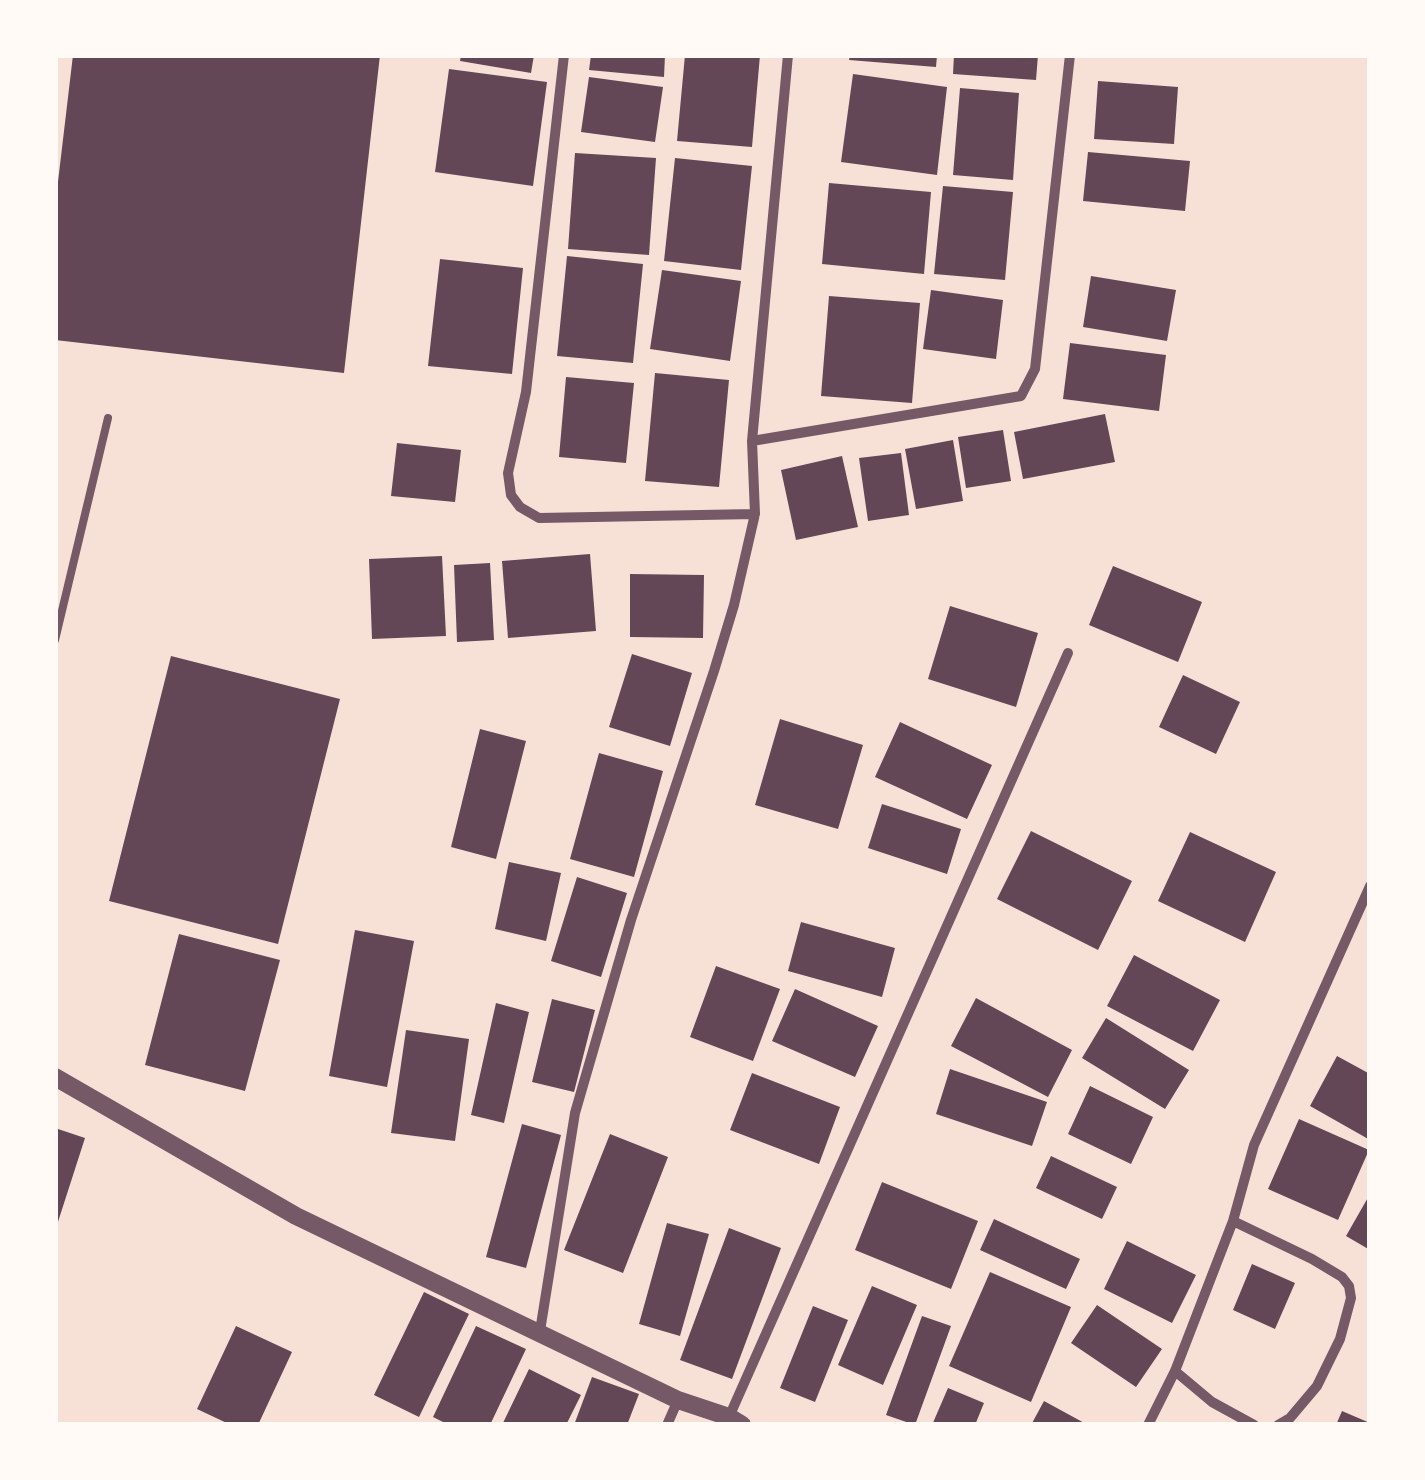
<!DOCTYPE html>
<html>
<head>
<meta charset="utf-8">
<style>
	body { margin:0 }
	#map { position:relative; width:1425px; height:1480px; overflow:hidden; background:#f7e1d7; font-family:"Fira Sans",sans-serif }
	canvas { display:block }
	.frame { position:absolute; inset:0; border:58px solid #fffaf5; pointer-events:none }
</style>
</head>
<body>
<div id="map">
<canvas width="1425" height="1480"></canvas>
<div class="frame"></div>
</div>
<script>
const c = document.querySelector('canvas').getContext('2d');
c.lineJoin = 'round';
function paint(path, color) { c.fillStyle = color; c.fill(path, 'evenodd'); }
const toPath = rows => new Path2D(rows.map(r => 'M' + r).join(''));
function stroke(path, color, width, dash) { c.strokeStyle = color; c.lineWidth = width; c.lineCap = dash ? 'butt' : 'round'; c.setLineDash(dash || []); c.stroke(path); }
paint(toPath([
	[73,55,380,55,344,373,55,340,55,207],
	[461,55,534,55,531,73,460,61],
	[591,55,665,55,664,77,589,70],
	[685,55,760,55,752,147,677,141],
	[850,55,937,55,936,67,849,60],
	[954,55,1038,55,1036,80,953,74],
	[449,69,547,82,533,186,435,172],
	[853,74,947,87,937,175,841,162],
	[589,77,663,87,655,142,581,132],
	[1098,81,1178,87,1174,144,1094,139],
	[960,88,1019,93,1013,180,953,175],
	[1088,152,1190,161,1185,211,1083,201],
	[575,153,656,158,649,255,568,249],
	[675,158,752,166,741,270,664,261],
	[829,183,931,192,924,274,822,264],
	[943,186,1013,192,1005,280,934,274],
	[567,256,643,264,633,363,557,356],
	[440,259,523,268,512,374,428,366],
	[662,270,741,281,730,361,650,349],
	[1091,276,1176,290,1167,341,1083,327],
	[931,290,1003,300,996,359,923,349],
	[829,296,920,303,912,403,821,396],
	[1070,343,1166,355,1159,411,1063,399],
	[655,373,729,380,719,487,645,481],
	[566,377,634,383,626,463,559,457],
	[1105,414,1115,462,1023,479,1014,432],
	[1003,430,1011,481,966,488,958,437],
	[953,440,963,501,916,509,905,449],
	[397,443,461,450,455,502,391,496],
	[901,453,909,515,868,521,859,458],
	[842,456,858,527,796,540,781,470],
	[590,554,596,631,508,638,502,561],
	[442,556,446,636,372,639,369,559],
	[490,563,494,640,457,642,454,565],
	[1113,566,1202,602,1178,662,1089,625],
	[630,574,704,575,703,638,630,637],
	[950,606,1038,633,1016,707,928,679],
	[632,654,692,673,670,746,609,727],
	[171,656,340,699,278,944,109,901],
	[1183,675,1240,702,1216,754,1159,727],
	[780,719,863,745,838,829,755,805],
	[900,722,992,765,967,819,875,777],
	[480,729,526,741,496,859,451,847],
	[599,753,663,771,634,877,570,859],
	[882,804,961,829,947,874,868,848],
	[1031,831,1132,881,1098,950,997,899],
	[1190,832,1276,872,1245,942,1158,901],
	[509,862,561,873,546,941,495,929],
	[577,877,627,893,601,977,551,961],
	[801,922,895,948,882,997,788,971],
	[355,930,414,941,387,1087,329,1076],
	[179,934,280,960,245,1091,145,1065],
	[1134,955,1220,1000,1193,1051,1107,1006],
	[716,966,780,989,753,1061,690,1037],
	[795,989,878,1026,855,1077,772,1041],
	[976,998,1072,1050,1048,1097,951,1046],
	[552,999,595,1010,574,1092,532,1082],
	[496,1003,529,1012,504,1123,471,1115],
	[1106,1018,1189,1070,1165,1109,1082,1058],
	[406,1030,469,1039,455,1141,391,1133],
	[1337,1056,1370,1074,1370,1140,1310,1106],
	[950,1069,1047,1102,1032,1146,936,1114],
	[752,1073,840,1107,819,1164,730,1130],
	[1090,1086,1153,1117,1131,1164,1068,1134],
	[1299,1119,1369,1150,1338,1220,1268,1189],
	[522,1124,561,1135,526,1268,486,1257],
	[55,1128,85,1138,56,1228,55,1227],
	[610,1134,668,1157,623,1273,564,1250],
	[1051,1156,1117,1187,1102,1219,1036,1188],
	[882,1182,978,1221,951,1289,855,1250],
	[1370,1194,1370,1250,1346,1236],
	[994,1219,1080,1259,1066,1289,980,1250],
	[667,1223,709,1234,680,1336,639,1324],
	[729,1228,781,1248,732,1379,680,1360],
	[1127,1241,1196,1275,1172,1323,1104,1289],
	[1252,1264,1295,1283,1275,1329,1233,1310],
	[990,1272,1071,1307,1031,1402,949,1366],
	[872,1286,917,1305,883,1385,838,1365],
	[424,1292,469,1314,419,1417,374,1395],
	[1097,1305,1162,1349,1136,1387,1071,1343],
	[813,1306,848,1320,815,1402,780,1388],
	[922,1316,951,1326,915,1425,886,1415],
	[236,1326,292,1352,258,1425,231,1425,197,1409],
	[476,1326,526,1349,490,1425,449,1425,433,1417],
	[529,1369,581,1395,566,1425,502,1425],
	[592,1377,639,1394,627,1425,574,1425],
	[948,1388,984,1403,975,1425,932,1425],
	[1044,1401,1088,1425,1031,1425],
	[1342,1411,1370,1423,1370,1425,1336,1425]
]), '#644757');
stroke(toPath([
	[55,640,108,418]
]), '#755966', 8);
stroke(toPath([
	[564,55,526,392,508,473,511,495,520,507,539,518,755,514],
	[752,441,1021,396,1035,369,1070,55],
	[1233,1221,1312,1259,1342,1277,1349,1286,1351,1298,1340,1339,1317,1386,1290,1418,1278,1425],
	[540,1331,575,1113,631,920,714,671,734,605,755,514,752,441,788,55],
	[1175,1371,1212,1402,1254,1425],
	[729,1417,1068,653],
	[667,1425,678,1400],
	[1148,1425,1175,1371,1233,1221,1254,1145,1370,886]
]), '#755966', 10);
stroke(toPath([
	[55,1077,296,1216,678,1400,729,1417,742,1425]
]), '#755966', 18);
</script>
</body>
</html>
